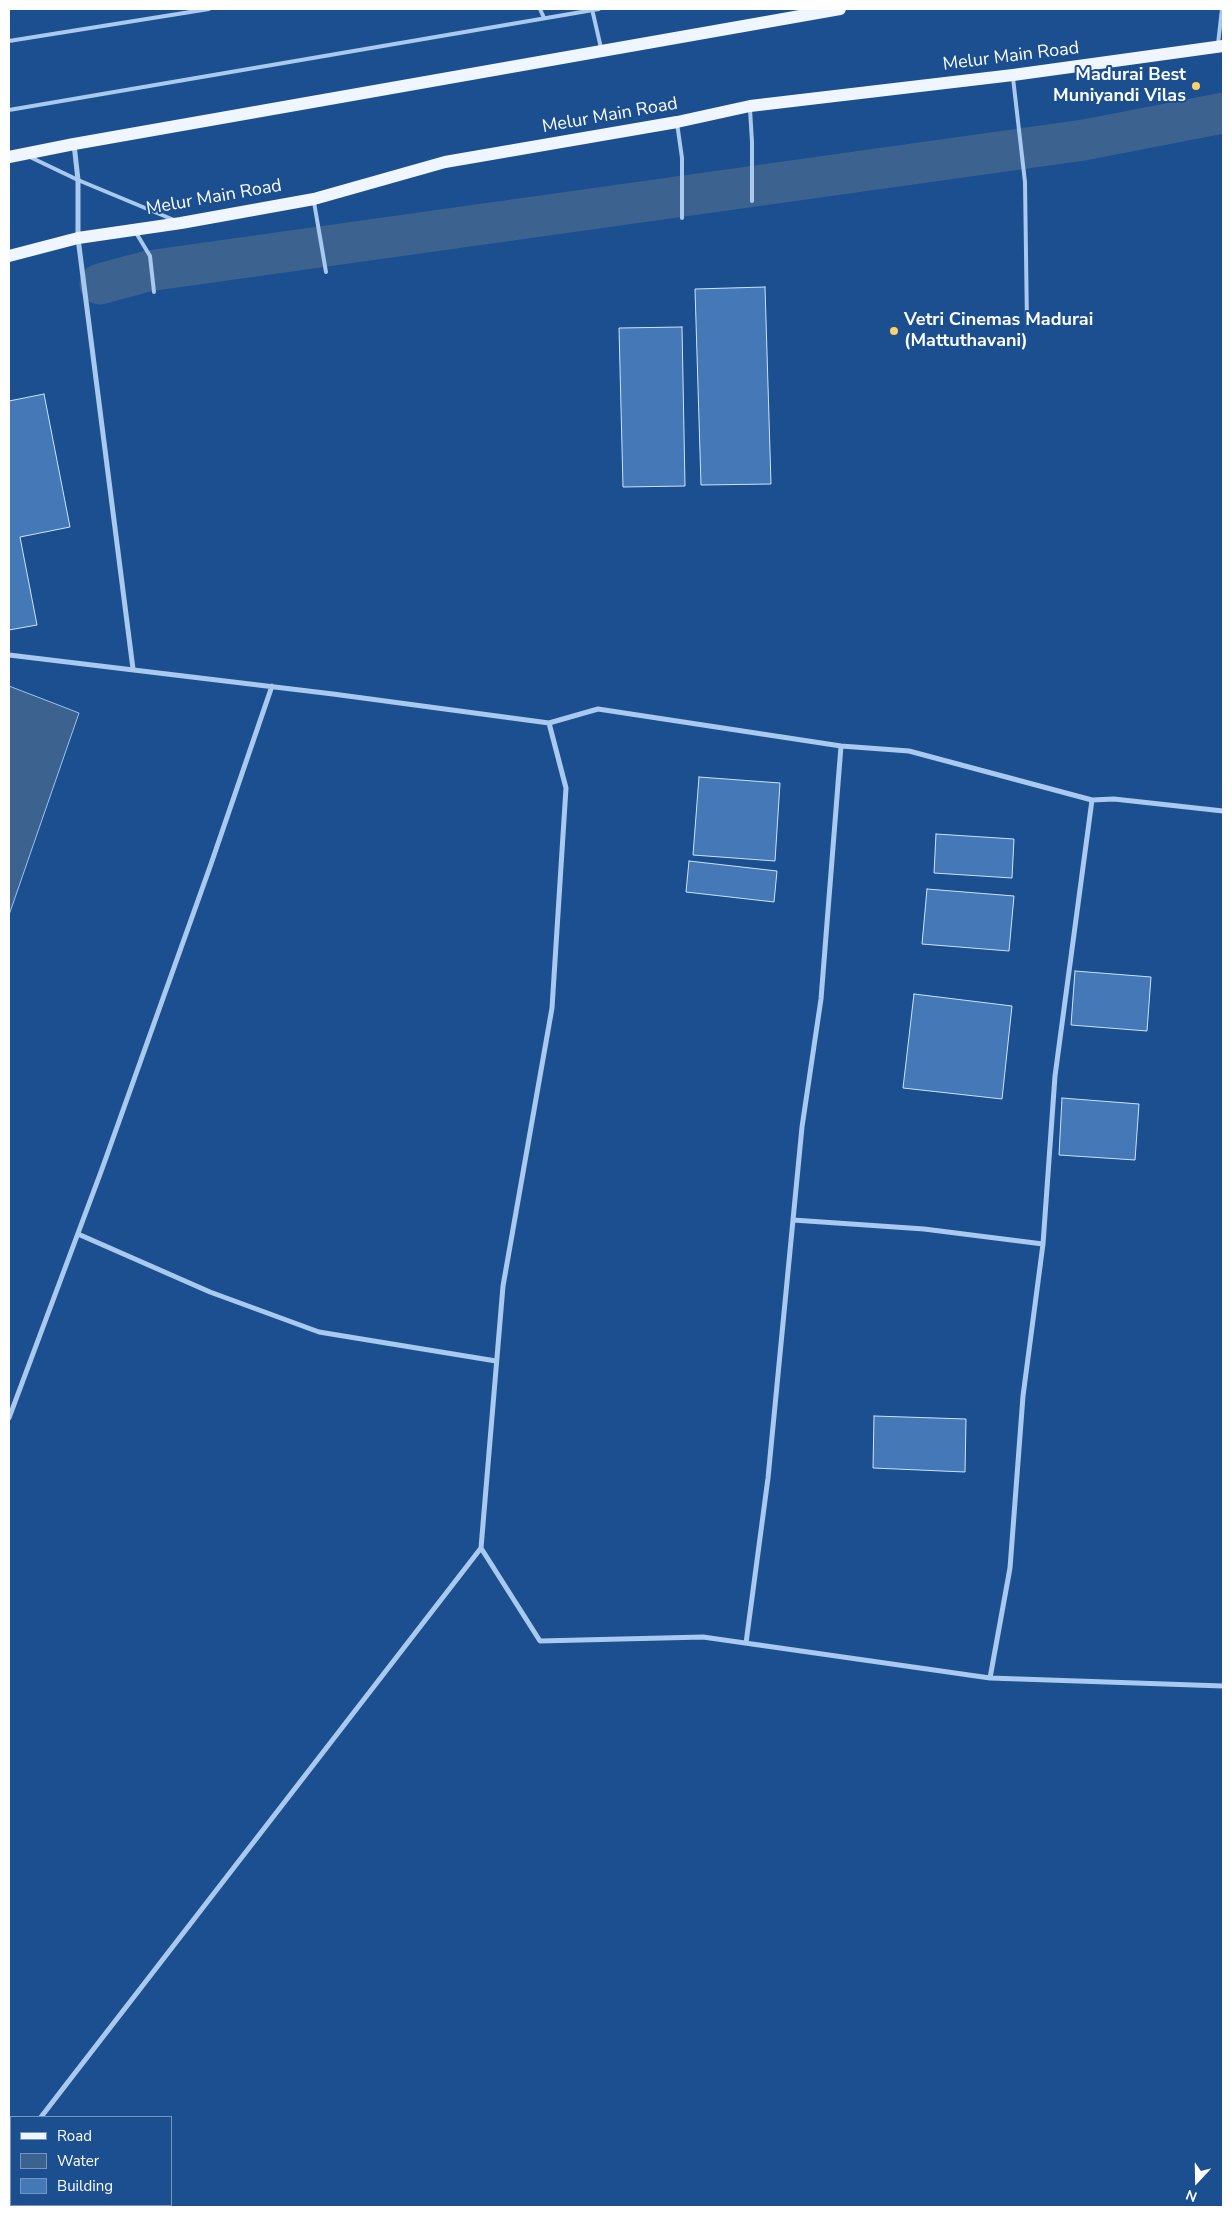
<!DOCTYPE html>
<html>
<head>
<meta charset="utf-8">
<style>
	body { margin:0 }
	#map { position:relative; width:1232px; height:2216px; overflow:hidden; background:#1b4f8f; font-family:"Nunito Sans",sans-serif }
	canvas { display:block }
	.frame { position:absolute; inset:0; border:10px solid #fff; pointer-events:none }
	.legend { position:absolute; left:10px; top:2116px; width:162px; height:90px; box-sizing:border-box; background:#1b4f8f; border:1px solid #7695bc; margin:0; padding:6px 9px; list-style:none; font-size:15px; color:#fff }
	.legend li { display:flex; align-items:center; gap:10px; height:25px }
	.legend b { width:25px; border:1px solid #7695bc }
	.north { position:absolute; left:1172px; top:2156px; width:50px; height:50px; -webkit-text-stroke:4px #1b4f8f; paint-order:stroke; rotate:201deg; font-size:14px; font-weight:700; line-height:20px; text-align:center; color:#fff }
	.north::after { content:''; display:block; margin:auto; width:18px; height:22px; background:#fff; clip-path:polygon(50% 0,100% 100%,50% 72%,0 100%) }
</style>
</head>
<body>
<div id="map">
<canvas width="1232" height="2216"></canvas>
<div class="frame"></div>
<ul class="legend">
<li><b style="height:6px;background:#f0f6ff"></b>Road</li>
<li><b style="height:14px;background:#3c6290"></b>Water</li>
<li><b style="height:14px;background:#4478b7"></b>Building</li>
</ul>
<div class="north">N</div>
</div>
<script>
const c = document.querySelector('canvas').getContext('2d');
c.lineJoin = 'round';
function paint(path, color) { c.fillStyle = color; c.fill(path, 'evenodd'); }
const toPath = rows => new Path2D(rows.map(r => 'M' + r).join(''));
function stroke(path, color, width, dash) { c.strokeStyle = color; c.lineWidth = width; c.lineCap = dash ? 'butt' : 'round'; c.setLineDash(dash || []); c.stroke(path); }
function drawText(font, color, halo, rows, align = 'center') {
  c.font = font + ' "Nunito Sans",sans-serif'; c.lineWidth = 4; c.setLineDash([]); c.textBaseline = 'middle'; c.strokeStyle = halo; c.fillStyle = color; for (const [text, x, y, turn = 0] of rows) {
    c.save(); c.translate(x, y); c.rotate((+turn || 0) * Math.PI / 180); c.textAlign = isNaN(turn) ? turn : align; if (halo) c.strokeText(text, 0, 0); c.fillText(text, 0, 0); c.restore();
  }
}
const water = toPath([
	[9,686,79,713,9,915,9,686]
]);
paint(water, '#3c6290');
stroke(water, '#9cc4f0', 1);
stroke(toPath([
	[100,284,148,271,1084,140,1223,113]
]), '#3c6290', 41);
const building = toPath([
	[765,287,771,484,701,485,695,289,765,287],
	[682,327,685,486,623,487,619,328,682,327],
	[44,394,70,527,20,537,37,625,9,630,9,401,44,394],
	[699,777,780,783,775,861,693,855,699,777],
	[936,834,1014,839,1012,878,934,873,936,834],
	[689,861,777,871,774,902,686,892,689,861],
	[927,889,1014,896,1009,951,922,944,927,889],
	[1075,971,1151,977,1147,1031,1071,1025,1075,971],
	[914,994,1012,1006,1002,1099,903,1088,914,994],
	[1062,1098,1139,1104,1135,1160,1059,1155,1062,1098],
	[874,1416,966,1419,965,1472,873,1468,874,1416]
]);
paint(building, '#4478b7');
stroke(building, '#cfe3fa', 1);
stroke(toPath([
	[540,9,544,18],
	[592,9,601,48],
	[9,41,209,9],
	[1218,44,1222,9],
	[1013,78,1025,182,1027,325],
	[750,109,752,142,752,201],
	[9,110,599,9],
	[677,123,682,158,682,218],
	[30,157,78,180,174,220],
	[314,202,326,272],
	[135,231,150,256,154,292]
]), '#a9c9ee', 4);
stroke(toPath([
	[74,144,78,180,78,238,133,669],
	[9,655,333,694,549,723,566,788,552,1008,503,1286,481,1548,540,1641,703,1637,990,1678,1223,1686],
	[549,723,598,709,841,746,909,751,1092,800,1114,799,1223,811],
	[793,1220,924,1229,1043,1244],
	[78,1234,210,1292,319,1332,496,1361],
	[9,1418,102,1169,211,864,272,686],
	[746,1643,768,1478,802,1127,821,999,841,746],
	[990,1678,1010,1568,1023,1396,1043,1244,1055,1076,1092,800],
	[41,2117,481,1548],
	[9,2159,11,2156]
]), '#a9c9ee', 5);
stroke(toPath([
	[9,157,74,144,840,9],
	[9,256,78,238,181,223,314,199,445,162,677,122,750,106,1013,75,1223,46]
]), '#f0f6ff', 12);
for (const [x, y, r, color] of [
	[1196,86,5,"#ffd166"],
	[894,331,5,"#ffd166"]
]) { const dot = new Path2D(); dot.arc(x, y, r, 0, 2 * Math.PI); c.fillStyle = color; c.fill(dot); stroke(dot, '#1b4f8f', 2); }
drawText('18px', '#fff', '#1b4f8f', [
	["Melur Main Road",1011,57,-7],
	["Melur Main Road",610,116,-10],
	["Melur Main Road",214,198,-10]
]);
drawText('bold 18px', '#fff', '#1b4f8f', [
	["Madurai Best",1186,76],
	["Muniyandi Vilas",1186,97],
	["Vetri Cinemas Madurai",904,321,"left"],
	["(Mattuthavani)",904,342,"left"]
], 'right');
</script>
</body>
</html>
